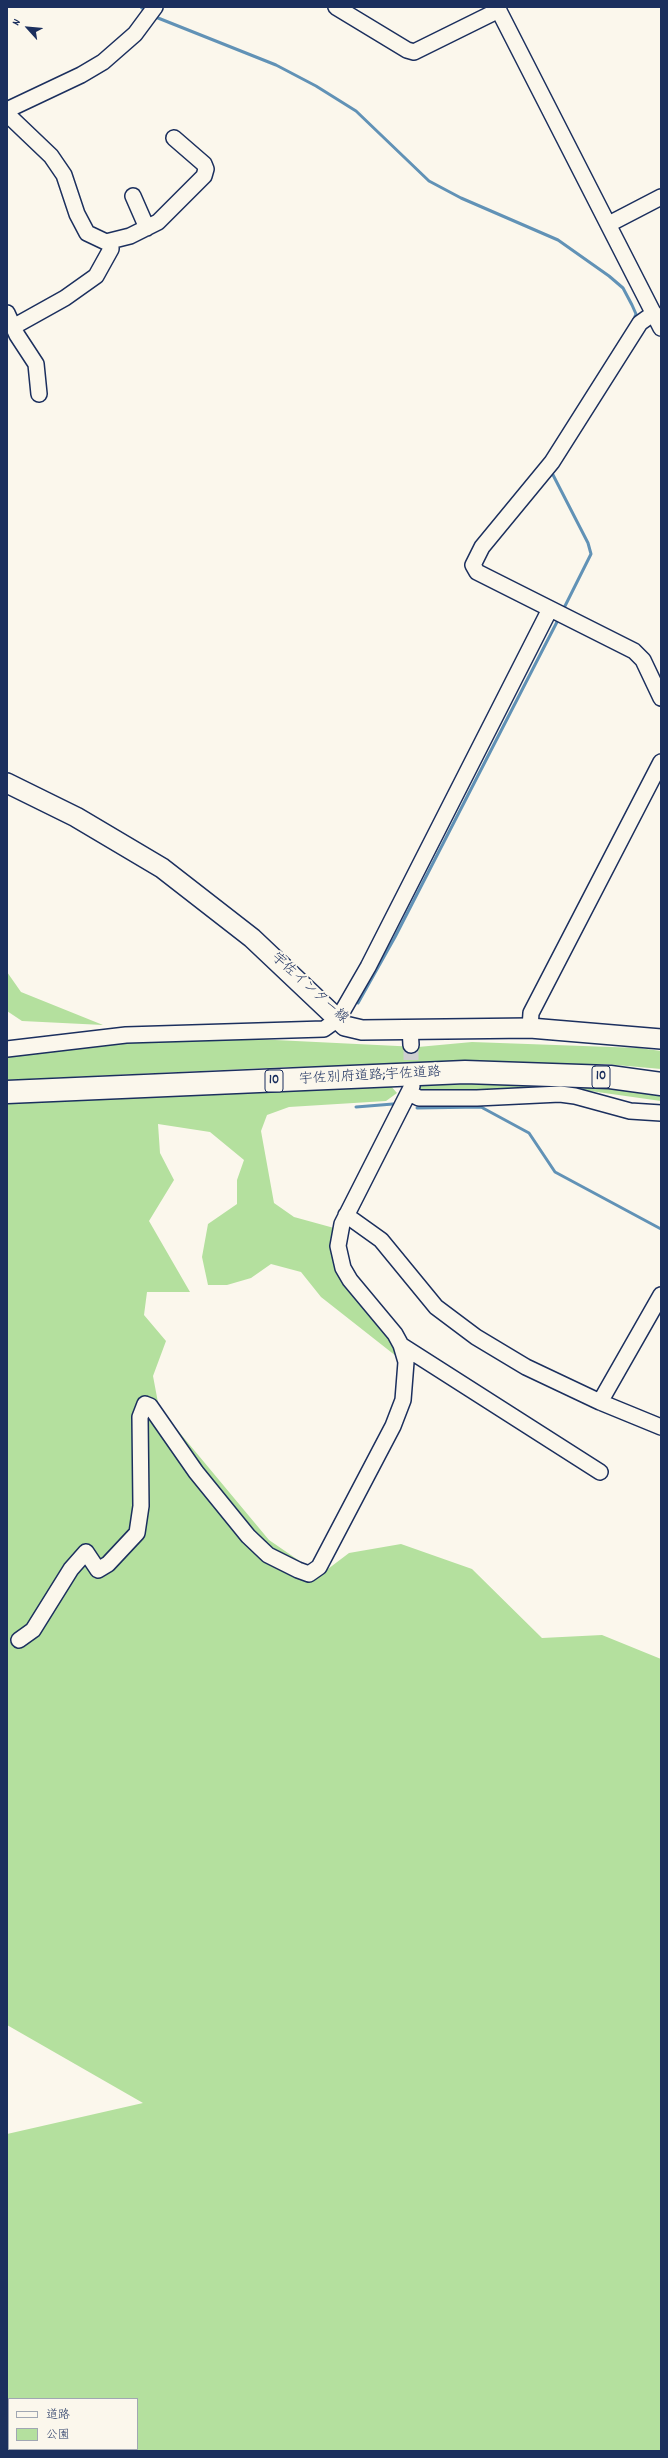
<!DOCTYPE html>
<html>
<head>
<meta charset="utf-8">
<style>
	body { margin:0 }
	#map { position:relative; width:668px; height:2458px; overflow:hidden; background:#fbf7ec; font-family:Dekko,"Klee One",sans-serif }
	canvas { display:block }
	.frame { position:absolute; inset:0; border:8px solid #1b2f5e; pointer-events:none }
	.legend { position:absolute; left:8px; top:2398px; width:130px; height:52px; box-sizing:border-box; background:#fbf7ec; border:1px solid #a1a7b3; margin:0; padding:5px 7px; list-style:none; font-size:12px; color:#1b2f5e }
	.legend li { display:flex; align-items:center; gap:8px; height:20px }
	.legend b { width:20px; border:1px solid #a1a7b3 }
	.north { position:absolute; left:8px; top:8px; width:40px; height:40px; -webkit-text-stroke:3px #fbf7ec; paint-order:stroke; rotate:297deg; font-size:11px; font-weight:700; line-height:16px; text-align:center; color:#1b2f5e }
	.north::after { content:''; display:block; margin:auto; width:14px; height:18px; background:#1b2f5e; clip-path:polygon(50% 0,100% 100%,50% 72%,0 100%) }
</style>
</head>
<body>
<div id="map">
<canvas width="668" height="2458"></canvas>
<div class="frame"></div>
<ul class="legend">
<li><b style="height:5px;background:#fbf7ec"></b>道路</li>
<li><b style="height:11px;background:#b4e09e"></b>公園</li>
</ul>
<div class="north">N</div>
</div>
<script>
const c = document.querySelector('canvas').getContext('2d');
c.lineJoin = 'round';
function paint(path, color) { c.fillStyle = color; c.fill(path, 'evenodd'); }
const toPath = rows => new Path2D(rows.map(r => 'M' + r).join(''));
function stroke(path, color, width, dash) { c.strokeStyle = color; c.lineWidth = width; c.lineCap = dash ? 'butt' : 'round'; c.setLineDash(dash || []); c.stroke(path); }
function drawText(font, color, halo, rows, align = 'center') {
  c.font = font + ' Dekko,"Klee One",sans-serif'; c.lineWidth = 4; c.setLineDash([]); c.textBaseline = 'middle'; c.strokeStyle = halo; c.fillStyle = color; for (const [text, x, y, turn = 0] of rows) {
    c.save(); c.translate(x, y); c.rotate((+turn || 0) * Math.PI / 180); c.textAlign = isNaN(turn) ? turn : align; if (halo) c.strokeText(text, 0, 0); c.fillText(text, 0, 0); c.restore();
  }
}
paint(toPath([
	[7,972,21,992,103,1025,22,1021,7,1011],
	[214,1037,418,1047,472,1042,639,1048,661,1051,661,1069,605,1064,288,1067,7,1080,7,1051,59,1038],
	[495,1082,661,1090,661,1101,569,1088,422,1093,418,1084],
	[390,1085,397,1093,386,1101,289,1107,267,1115,261,1131,274,1203,294,1217,334,1228,334,1267,391,1338,396,1356,321,1297,301,1272,271,1264,251,1278,227,1285,208,1285,202,1257,208,1224,237,1204,237,1180,244,1160,210,1132,158,1124,160,1153,174,1180,149,1221,190,1292,147,1292,144,1315,166,1341,153,1376,159,1408,269,1540,320,1575,349,1553,401,1544,472,1569,542,1638,602,1635,661,1659,661,2451,7,2451,7,2134,143,2103,7,2025,7,1102],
	[9,2399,137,2399,137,2449,9,2449]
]), '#b4e09e');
stroke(toPath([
	[141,7,147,12],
	[153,16,276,65,316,86,356,111,429,181,461,198,558,240,609,276,623,288,632,305,636,314,633,321],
	[551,471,588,543,591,554,563,610],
	[358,1003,395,937,559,618],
	[356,1107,393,1104],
	[417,1108,481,1107,529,1133,555,1172,661,1229]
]), '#6192b6', 3);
stroke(toPath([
	[411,1045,411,1083]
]), '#cecfd0', 15, [15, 8]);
const minor = toPath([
	[336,7,407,50,414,52,499,10],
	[497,7,661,328],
	[7,110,81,75,103,62,135,34,155,7],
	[7,114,51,156,64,175,77,214,87,233,106,242,130,236,158,222,204,176,206,169,204,164,174,138],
	[133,196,147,228],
	[609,224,661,197],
	[7,313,17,335,36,364,39,394],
	[654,313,640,323,552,462,482,547,473,565,477,572,634,651,643,660,661,698],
	[13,327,65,298,96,276,111,249,111,242],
	[410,1028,411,1045],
	[530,1028,531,1013,661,762],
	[7,1049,126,1035,324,1029,338,1019,368,967,550,609],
	[409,1093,419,1098,477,1098,560,1094,575,1096,630,1111,661,1113],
	[346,1215,381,1240,436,1307,476,1337,526,1367,600,1402,661,1427],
	[401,1345,600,1472],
	[600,1402,661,1295],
	[19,1640,33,1630,71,1569,86,1552,98,1570,108,1564,137,1533,141,1506,140,1417,145,1404,150,1406,196,1472,248,1536,268,1555,298,1570,309,1574,319,1567,393,1426,403,1400,406,1362,401,1345,395,1334,350,1280,343,1268,338,1246,342,1224,412,1086]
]);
const major = toPath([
	[7,783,76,817,162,868,252,938,345,1026,362,1030,530,1028,661,1039]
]);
const highway = toPath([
	[7,1092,465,1072,610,1077,661,1084]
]);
stroke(minor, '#1b2f5e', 18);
stroke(major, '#1b2f5e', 22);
stroke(highway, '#1b2f5e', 25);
stroke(minor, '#fbf7ec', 15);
stroke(major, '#fbf7ec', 19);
stroke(highway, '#fbf7ec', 22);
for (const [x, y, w] of [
	[601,1077,18],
	[274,1081,18]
]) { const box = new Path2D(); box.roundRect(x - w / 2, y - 11, w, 22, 3); c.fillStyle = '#fbf7ec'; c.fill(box); stroke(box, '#1b2f5e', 1); }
drawText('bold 13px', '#1b2f5e', null, [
	["10",601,1077],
	["10",274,1081]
]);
drawText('14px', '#1b2f5e', '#fbf7ec', [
	["宇佐インター線",309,989,42],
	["宇佐別府道路;宇佐道路",370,1077,-3]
]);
</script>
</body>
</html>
